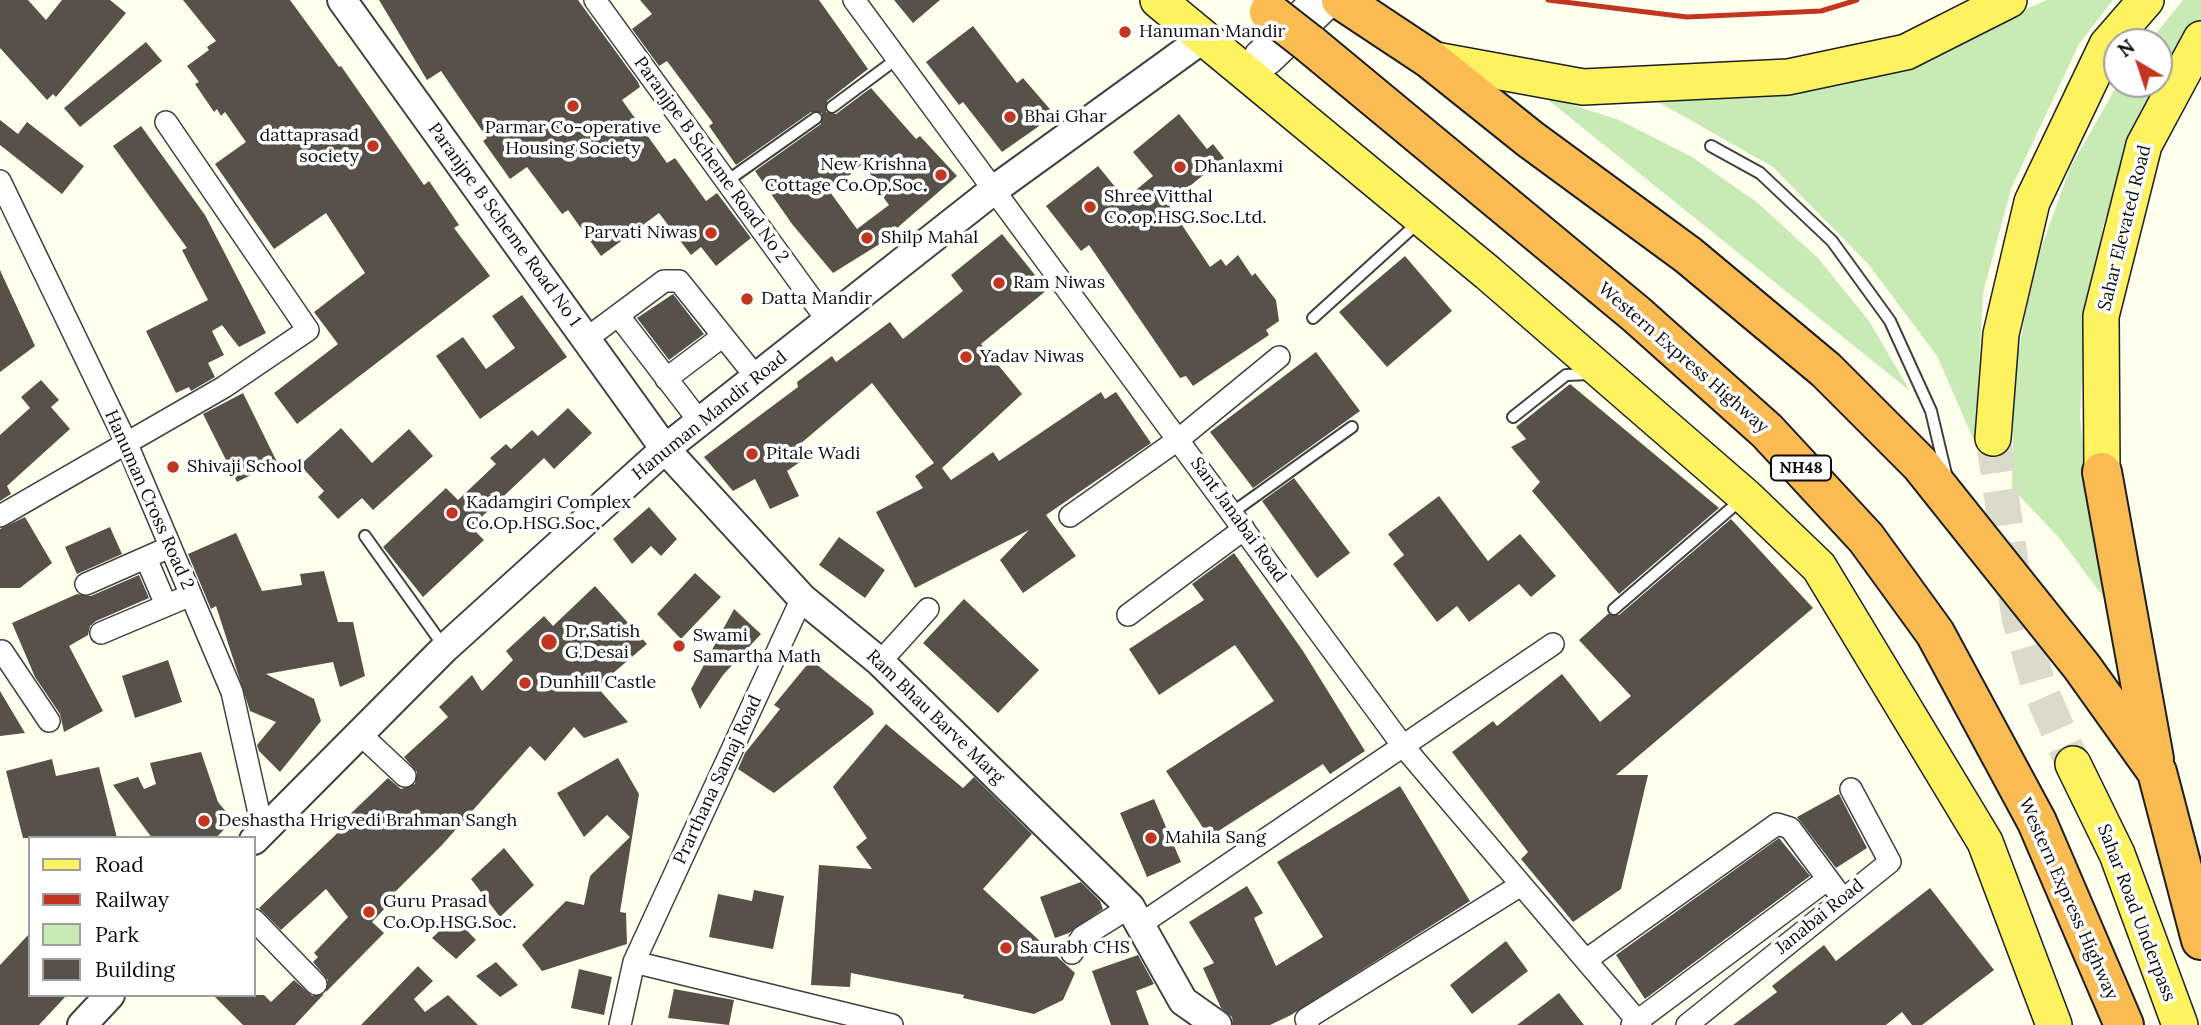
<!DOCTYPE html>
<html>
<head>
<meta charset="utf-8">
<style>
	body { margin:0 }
	#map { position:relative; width:2201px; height:1025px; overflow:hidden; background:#ffe; font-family:Lora,serif }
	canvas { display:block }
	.legend { position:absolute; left:28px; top:836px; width:228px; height:161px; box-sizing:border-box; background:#fff; border:2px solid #9e9e9e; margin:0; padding:9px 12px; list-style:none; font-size:21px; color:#0d0d0d }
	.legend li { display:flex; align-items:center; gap:14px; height:35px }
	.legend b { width:35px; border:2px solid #9e9e9e }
	.north { position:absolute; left:2103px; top:28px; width:70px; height:70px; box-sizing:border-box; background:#fff; border:2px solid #9e9e9e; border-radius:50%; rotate:321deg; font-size:19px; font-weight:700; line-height:28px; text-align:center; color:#0d0d0d }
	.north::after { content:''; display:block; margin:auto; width:24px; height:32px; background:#c23521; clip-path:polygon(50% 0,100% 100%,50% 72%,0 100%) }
</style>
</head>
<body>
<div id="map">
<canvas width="2201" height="1025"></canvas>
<ul class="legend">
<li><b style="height:9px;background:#fdf260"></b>Road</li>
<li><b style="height:9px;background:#c23521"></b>Railway</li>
<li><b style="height:19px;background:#c8ebb6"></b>Park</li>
<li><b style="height:19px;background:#575149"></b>Building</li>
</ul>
<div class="north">N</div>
</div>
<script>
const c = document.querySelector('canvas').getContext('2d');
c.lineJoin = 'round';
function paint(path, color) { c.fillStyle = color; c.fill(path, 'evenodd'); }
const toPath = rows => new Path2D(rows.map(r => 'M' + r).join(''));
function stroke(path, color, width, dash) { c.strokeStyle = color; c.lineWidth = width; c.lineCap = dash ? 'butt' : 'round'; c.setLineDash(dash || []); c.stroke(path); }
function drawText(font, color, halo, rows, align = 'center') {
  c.font = font + ' Lora,serif'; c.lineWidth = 7; c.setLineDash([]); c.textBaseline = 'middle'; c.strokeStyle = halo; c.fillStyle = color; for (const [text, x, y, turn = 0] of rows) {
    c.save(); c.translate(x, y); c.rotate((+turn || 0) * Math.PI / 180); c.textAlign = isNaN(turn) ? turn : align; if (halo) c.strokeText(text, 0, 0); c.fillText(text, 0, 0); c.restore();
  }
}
paint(toPath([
	[2047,0,2113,0,2079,44,2011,189,1983,293,1975,443,1937,356,1869,265,1773,167,1653,99,1781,95,1873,73],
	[2183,0,2201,0,2201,21,2184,44,2138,131,2104,223,2085,320,2080,417,2090,515,2113,610,2061,540,2012,488,2014,378,2033,271,2070,168,2118,84,2159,84,2159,42,2149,42],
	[1542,95,1619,120,1692,157,1758,203,1818,258,1869,321,1910,391]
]), '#c8ebb6');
paint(toPath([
	[0,0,28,0,46,20,62,0,110,0,126,13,56,97,53,94,47,100,0,48],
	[183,0,290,0,339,67,341,66,424,185,429,181,459,225,454,228,490,276,297,424,274,393,338,344,314,312,365,273,326,213,274,249,215,164,246,142,225,112,221,116,217,109,214,112,195,84,199,82,187,66,209,50,207,47,216,41],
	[379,0,578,0,638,82,640,87,622,100,667,163,675,158,706,201,717,193,751,238,716,266,701,247,691,255,659,213,601,256,568,210,562,214,527,167,510,179,483,141,487,138,441,71,427,80],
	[640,0,819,0,868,69,827,101,826,112,836,114,871,88,916,139,920,136,957,176,889,235,891,237,833,273,792,224,755,171,821,124,822,113,811,112,736,165,709,126,713,123,667,61,659,66,632,29,652,14],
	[862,164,887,194,883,197,889,205,857,229,830,192],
	[894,0,940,0,913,23],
	[973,26,1017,83,1023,78,1055,115,1002,152,963,102,959,105,926,62],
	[146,42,162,61,80,127,64,108],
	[1179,114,1207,149,1213,144,1224,158,1168,204,1210,267,1221,259,1226,266,1238,255,1252,276,1255,273,1276,300,1279,321,1266,330,1269,335,1193,386,1186,376,1180,378,1089,245,1081,251,1046,206,1098,166,1125,199,1153,176,1133,152],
	[0,120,18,134,27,122,84,166,62,194,0,145],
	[141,126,205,215,266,333,239,347,222,325,212,331,224,355,208,363,215,377,191,391,189,387,176,393,146,331,208,300,182,250,187,248,113,146],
	[1002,234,1047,290,981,344,1022,394,942,468,951,480,993,452,999,461,1101,392,1105,399,1116,392,1151,443,1046,515,1076,556,1023,593,1000,560,1029,530,915,588,876,512,923,488,915,476,934,463,872,383,793,450,800,462,787,471,799,496,770,509,755,479,733,491,704,457,798,387,797,382,832,356,836,362,890,322,903,339,963,291,951,275],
	[1405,256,1452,311,1387,367,1339,312],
	[0,270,35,346,0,372],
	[673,294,704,334,669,360,637,318],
	[522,295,567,357,480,419,436,356,463,337,486,369,515,348,492,316],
	[1316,352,1360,411,1253,488,1210,432],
	[41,380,59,400,51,407,70,429,7,486,11,494,0,501,0,435,30,408,21,397],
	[1570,384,1719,508,1619,594,1532,491,1540,482,1511,447,1526,439,1516,427],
	[243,393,277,462,237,482,203,414],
	[568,408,592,433,554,469,544,458,471,527,484,540,423,597,383,547,446,488,458,500,496,464,490,458,506,444,511,449,532,430,538,436],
	[341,428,372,463,409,429,433,456,373,510,362,498,338,519,318,497,324,491,300,465],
	[1294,478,1350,553,1317,578,1262,501],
	[1439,496,1488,561,1520,534,1556,576,1531,597,1519,584,1469,622,1457,606,1437,622,1393,564,1404,555,1388,534],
	[649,507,677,539,661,556,651,546,632,564,613,539],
	[25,517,52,563,20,588,0,588,0,529],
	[1731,519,1813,608,1616,775,1648,775,1621,889,1573,922,1521,859,1528,852,1452,752,1493,721,1497,726,1562,674,1600,722,1631,696,1579,640,1608,614,1619,615],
	[110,527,122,554,77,574,65,547],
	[236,533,262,591,302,585,300,574,324,571,338,622,353,622,365,676,340,687,333,662,266,674,314,699,321,721,280,772,259,751,257,745,276,722,250,711,216,606,211,609,188,554],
	[839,537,885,570,865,598,819,565],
	[1234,553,1303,651,1365,751,1330,774,1323,764,1209,837,1166,771,1274,701,1235,645,1159,695,1129,649,1204,600,1192,584],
	[695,573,721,597,681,639,657,614],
	[139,575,149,598,96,621,90,626,88,635,69,646,103,711,64,732,60,714,35,677,12,623,77,594,91,596],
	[595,586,647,644,597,687,628,722,584,738,574,727,545,761,530,746,442,845,384,903,387,906,372,922,384,933,326,992,328,980,313,962,318,957,314,953,348,917,326,889,281,930,259,908,348,823,344,820,388,778,401,789,415,784,417,772,404,757,448,717,439,707,472,675,482,691,513,660,506,651,544,616,553,626],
	[964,599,1039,670,998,713,923,643],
	[734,609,761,634,723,675,700,709,691,689],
	[168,660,182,702,135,718,122,676],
	[811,660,872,709,874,714,774,793,738,769,745,753,780,709,774,705],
	[0,691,25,733,0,736],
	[886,724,963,788,974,777,1032,834,983,889,1075,973,1063,1000,1034,1014,963,998,964,995,851,973,850,987,811,985,819,865,872,869,856,847,867,838,833,787],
	[201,752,218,802,233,820,216,838,152,838,113,785,138,777,144,789,156,784,150,763],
	[618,758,639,794,620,912,626,913,627,944,542,971,522,945,566,901,584,905,590,876,630,837,607,815,584,837,557,793],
	[52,759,56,776,99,767,117,838,23,838,6,771],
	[1400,786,1470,901,1291,1015,1270,1025,1233,1025,1232,1017,1221,1008,1203,968,1214,963,1189,922,1247,886,1263,913,1254,918,1276,966,1323,937,1277,862],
	[1839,794,1867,848,1836,868,1797,817],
	[1154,799,1181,862,1147,877,1120,813],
	[1779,838,1810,876,1645,999,1616,955],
	[504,848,534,885,500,917,471,879],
	[1081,882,1100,901,1103,909,1069,933,1055,938,1040,897],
	[1930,888,1994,970,1922,1025,1912,1025,1902,1012,1886,1025,1733,1025,1777,992,1772,986,1824,945,1836,961],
	[754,890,784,896,773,949,709,937,718,894,752,901],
	[454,917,476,940,456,959,432,938],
	[30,933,30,995,67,995,39,1025,0,1025,0,965],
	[1506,941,1528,971,1472,1014,1450,985],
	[1138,955,1154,984,1136,991,1149,1025,1111,1025,1092,971],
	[496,962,518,985,500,997,476,976],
	[418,966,433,981,414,999,425,1012,448,995,478,1025,361,1025],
	[579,969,612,977,604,1015,571,1008],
	[294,980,312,996,324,994,295,1025,243,1025,213,995,264,995,271,1002],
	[674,989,734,1000,729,1025,668,1018],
	[1559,993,1584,1025,1517,1025]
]), '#575149');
stroke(toPath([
	[1993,438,2019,618,2039,687,2073,764]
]), '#dbdbcc', 35, [35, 18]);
const service = toPath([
	[832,107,898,58],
	[1711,146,1760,173,1832,241,1890,321,1931,411,1946,474],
	[727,181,816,118],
	[1313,318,1420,221],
	[1513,417,1566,375,1590,374],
	[1233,512,1352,427],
	[365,536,445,648],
	[1614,609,1742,499]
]);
const minor = toPath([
	[595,0,827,320],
	[854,0,1403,746,1641,1025],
	[1248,73,1271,63,1337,0],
	[1248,73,1256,53,1311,0],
	[0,181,126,442,232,692,263,831],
	[618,315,700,422],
	[586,339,664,281,679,281,756,377],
	[666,379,723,336],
	[0,516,224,387,308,330,166,122],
	[1070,516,1179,439,1279,357],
	[146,558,166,605],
	[86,584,170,547],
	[1128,615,1244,529],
	[101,633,191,595],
	[2,651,49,721],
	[880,662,928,609],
	[359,733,405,776],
	[254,920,316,984],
	[1141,924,1553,644],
	[1072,953,1082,937,1130,907],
	[1586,960,1777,824,1790,828,1842,898],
	[634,962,892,1025],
	[620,1025,634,962,802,598],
	[1308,1025,1306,1019,1521,885],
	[1632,1025,1828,879],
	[1687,1025,1890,862,1851,789]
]);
const tertiary = toPath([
	[342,0,665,449,802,598,880,662,1130,907,1183,1001,1217,1025],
	[254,840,445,648,665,449,995,189,1205,37],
	[82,1025,110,995]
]);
const primary = toPath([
	[1158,0,1488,273,1745,496,1819,567,1985,842,2054,1025],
	[1430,59,1583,87,1788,77,1906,52,2009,0],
	[1993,438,2001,334,2032,202,2107,45,2146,0],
	[2102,472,2101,316,2144,145,2201,39],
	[2073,764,2117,854,2180,1025]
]);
const motorway = toPath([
	[1341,0,1430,59,1530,139,1688,255,1826,370,1920,464,2082,667,2157,772,2201,940],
	[1310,44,1636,314,1767,431,1866,538,1935,633,2037,822,2124,1025],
	[2102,472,2154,759]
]);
stroke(service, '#404040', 14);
stroke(minor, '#404040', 24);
stroke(tertiary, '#404040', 32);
stroke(primary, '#1e1e1e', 38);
stroke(motorway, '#1e1e1e', 42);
stroke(service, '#fff', 10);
stroke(minor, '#fff', 21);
stroke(tertiary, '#fff', 28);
stroke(primary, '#fdf260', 35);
stroke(motorway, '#f9bb52', 38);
stroke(toPath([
	[1548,0,1687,17,1821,11,1857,0]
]), '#c23521', 5);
const motorwayBridge = toPath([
	[1269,12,1310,44]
]);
stroke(motorwayBridge, '#1e1e1e', 42, []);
stroke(motorwayBridge, '#f9bb52', 38);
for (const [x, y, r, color] of [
	[1125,32,7,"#c23521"],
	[573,106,7,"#c23521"],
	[1010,117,7,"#c23521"],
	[373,146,7,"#c23521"],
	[1180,167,7,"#c23521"],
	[941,175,7,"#c23521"],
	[1090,207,7,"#c23521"],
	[711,233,7,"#c23521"],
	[867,238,7,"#c23521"],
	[999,283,7,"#c23521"],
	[747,299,7,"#c23521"],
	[966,357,7,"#c23521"],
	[752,454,7,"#c23521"],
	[173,467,7,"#c23521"],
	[452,513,7,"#c23521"],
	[549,642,9,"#c23521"],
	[679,646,7,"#c23521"],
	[525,683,7,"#c23521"],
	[204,821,7,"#c23521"],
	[1151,838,7,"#c23521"],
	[369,912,7,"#c23521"],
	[1006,948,7,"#c23521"]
]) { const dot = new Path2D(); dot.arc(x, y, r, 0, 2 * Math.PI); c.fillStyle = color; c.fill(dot); stroke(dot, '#fff', 2.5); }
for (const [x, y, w] of [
	[1801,468,60]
]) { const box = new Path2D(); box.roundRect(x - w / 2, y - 12.5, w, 25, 5); c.fillStyle = '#fff'; c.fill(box); stroke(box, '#0d0d0d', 2); }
drawText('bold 16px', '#0d0d0d', null, [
	["NH48",1801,468]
]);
drawText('18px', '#0d0d0d', '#fff', [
	["Hanuman Mandir",1139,32],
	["Bhai Ghar",1024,117],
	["Parmar Co-operative",573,128,"center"],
	["Housing Society",573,149,"center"],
	["dattaprasad",359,136,"right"],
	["society",359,157,"right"],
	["New Krishna",927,165,"right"],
	["Cottage Co.Op.Soc.",927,186,"right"],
	["Dhanlaxmi",1194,167],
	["Shree Vitthal",1104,197],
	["Co.op.HSG.Soc.Ltd.",1104,218],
	["Parvati Niwas",697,233,"right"],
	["Shilp Mahal",881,238],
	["Ram Niwas",1013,283],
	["Datta Mandir",761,299],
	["Yadav Niwas",980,357],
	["Pitale Wadi",766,454],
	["Shivaji School",187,467],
	["Kadamgiri Complex",466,503],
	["Co.Op.HSG.Soc.",466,524],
	["Dr.Satish",565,632],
	["G.Desai",565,653],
	["Swami",693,636],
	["Samartha Math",693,657],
	["Dunhill Castle",539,683],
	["Deshastha Hrigvedi Brahman Sangh",218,821],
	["Mahila Sang",1165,838],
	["Guru Prasad",383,902],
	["Co.Op.HSG.Soc.",383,923],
	["Saurabh CHS",1020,948]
], 'left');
drawText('18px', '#0d0d0d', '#fff', [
	["Paranjpe B Scheme Road No 2",711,160,54],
	["Paranjpe B Scheme Road No 1",504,225,54],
	["Sahar Elevated Road",2125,228,-76],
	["Western Express Highway",1683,358,41],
	["Hanuman Mandir Road",710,416,-39],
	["Hanuman Cross Road 2",149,500,66],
	["Sant Janabai Road",1238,520,54],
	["Ram Bhau Barve Marg",935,717,44],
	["Prarthana Samaj Road",718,780,-65],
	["Western Express Highway",2068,899,66],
	["Sahar Road Underpass",2136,913,69],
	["Janabai Road",1820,917,-39]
]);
</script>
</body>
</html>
